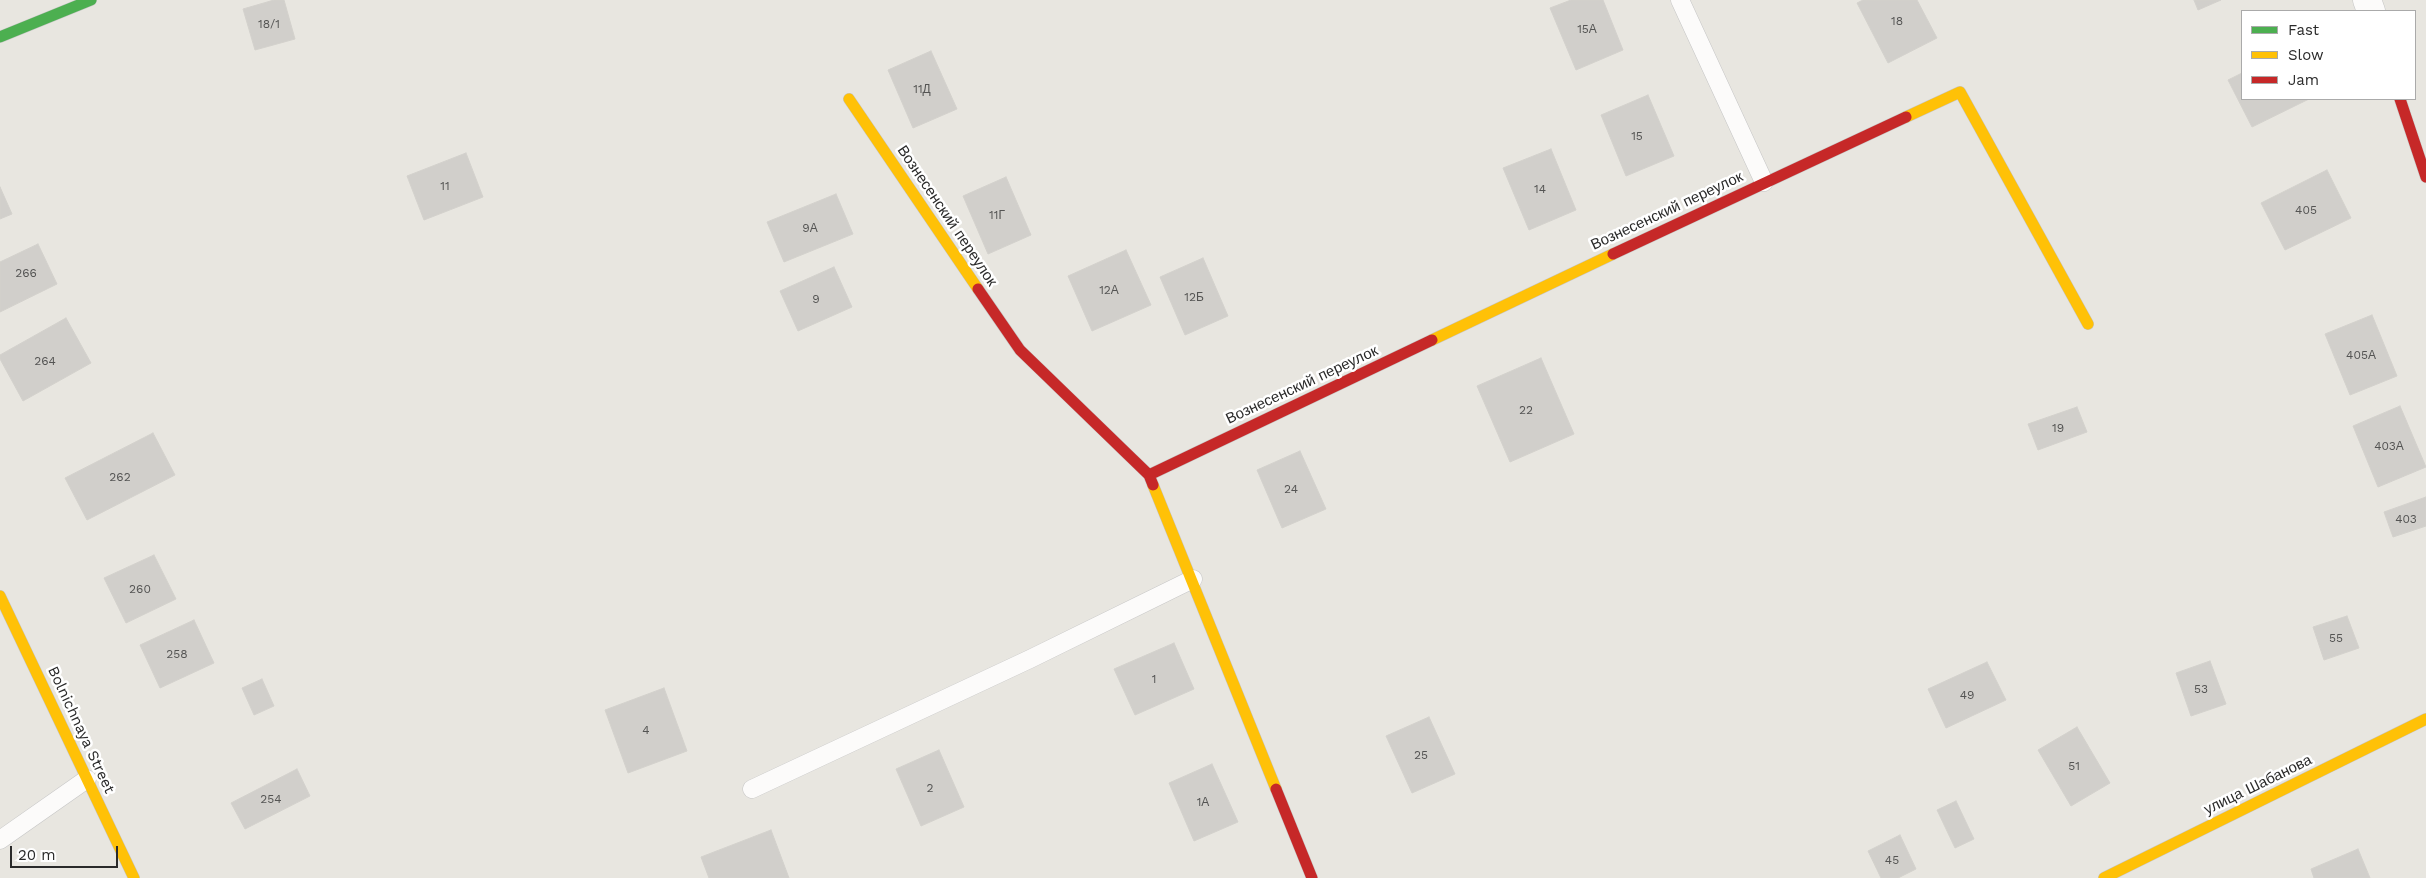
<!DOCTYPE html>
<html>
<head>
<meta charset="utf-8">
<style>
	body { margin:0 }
	#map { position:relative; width:2426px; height:878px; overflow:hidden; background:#e8e6e0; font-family:"Work Sans",sans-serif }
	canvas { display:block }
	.legend { position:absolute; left:2241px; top:10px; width:175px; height:90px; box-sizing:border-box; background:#fff; border:1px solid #aaa; margin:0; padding:6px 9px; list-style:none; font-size:15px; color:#2a2a2a }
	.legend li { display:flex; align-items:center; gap:10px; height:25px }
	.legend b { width:25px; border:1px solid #aaa }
	.scale { position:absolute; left:10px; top:846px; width:108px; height:22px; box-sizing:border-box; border:2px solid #2a2a2a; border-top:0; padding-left:6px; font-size:15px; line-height:18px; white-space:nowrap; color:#2a2a2a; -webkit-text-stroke:4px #fff; paint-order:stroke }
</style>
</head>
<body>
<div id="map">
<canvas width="2426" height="878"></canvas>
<ul class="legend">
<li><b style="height:6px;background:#4caf50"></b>Fast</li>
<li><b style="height:6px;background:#ffc107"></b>Slow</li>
<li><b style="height:6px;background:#c62828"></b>Jam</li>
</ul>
<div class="scale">20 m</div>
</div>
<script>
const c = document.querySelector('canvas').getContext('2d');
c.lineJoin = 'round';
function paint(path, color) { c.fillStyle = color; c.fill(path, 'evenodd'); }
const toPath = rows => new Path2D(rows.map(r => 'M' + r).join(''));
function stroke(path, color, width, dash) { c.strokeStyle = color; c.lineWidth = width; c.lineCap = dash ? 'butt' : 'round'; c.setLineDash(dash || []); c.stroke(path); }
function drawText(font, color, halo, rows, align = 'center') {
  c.font = font + ' "Work Sans",sans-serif'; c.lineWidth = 5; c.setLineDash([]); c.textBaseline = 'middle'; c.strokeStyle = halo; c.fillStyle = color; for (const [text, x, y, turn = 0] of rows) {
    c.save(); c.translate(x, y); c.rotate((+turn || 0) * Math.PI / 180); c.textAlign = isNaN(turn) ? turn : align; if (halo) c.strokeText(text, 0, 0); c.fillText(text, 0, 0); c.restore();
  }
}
const building = toPath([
	[274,0,284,0,295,39,255,50,243,9,274,0],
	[1571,0,1603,0,1623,50,1576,70,1550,8,1571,0],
	[1863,0,1917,0,1937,38,1888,63,1857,3,1863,0],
	[2194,0,2221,0,2198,10,2194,0],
	[931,51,957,109,913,128,888,70,931,51],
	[2242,73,2242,99,2309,99,2252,127,2228,80,2242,73],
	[1648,95,1674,156,1626,176,1601,115,1648,95],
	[1551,149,1576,210,1529,230,1503,168,1551,149],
	[466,153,483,197,424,220,407,176,466,153],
	[2327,170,2351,218,2285,250,2261,203,2327,170],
	[1006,177,1031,235,988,254,963,196,1006,177],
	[0,187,12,214,0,219,0,187],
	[836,194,853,234,784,262,767,222,836,194],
	[38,244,57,284,0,312,0,262,38,244],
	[1126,250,1151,305,1092,331,1068,276,1126,250],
	[1203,258,1228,316,1185,335,1160,277,1203,258],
	[834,267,852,307,798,331,780,291,834,267],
	[2372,315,2397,376,2350,395,2325,334,2372,315],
	[66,318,91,363,23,401,0,359,0,355,66,318],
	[1541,358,1574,434,1510,462,1477,386,1541,358],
	[2400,406,2426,467,2378,487,2353,426,2400,406],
	[2077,407,2087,432,2038,450,2028,424,2077,407],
	[153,433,175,475,87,520,65,478,153,433],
	[1300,451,1326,509,1282,528,1257,470,1300,451],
	[2426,497,2426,526,2393,537,2384,512,2426,497],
	[154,555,176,599,126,623,104,578,154,555],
	[2347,616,2359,648,2324,660,2313,627,2347,616],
	[194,620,214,663,160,688,140,645,194,620],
	[1174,643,1194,689,1135,715,1114,669,1174,643],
	[2210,661,2226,704,2191,716,2176,673,2210,661],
	[1987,662,2006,700,1946,728,1928,689,1987,662],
	[262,679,274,706,254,715,242,688,262,679],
	[664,688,687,751,628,773,605,710,664,688],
	[1429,717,1455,774,1412,793,1386,736,1429,717],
	[2077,727,2110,783,2071,806,2038,750,2077,727],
	[939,750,964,807,921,826,896,769,939,750],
	[1212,764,1238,822,1194,841,1169,783,1212,764],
	[297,769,310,796,245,829,231,803,297,769],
	[1956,801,1974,839,1955,848,1937,810,1956,801],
	[771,830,789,878,709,878,701,857,771,830],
	[1900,835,1916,869,1898,878,1881,878,1868,851,1900,835],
	[2358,849,2370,878,2314,878,2311,869,2358,849]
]);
paint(building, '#d1cfcb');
stroke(building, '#d3d1cc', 1);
const lane = toPath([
	[1680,0,1764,182],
	[752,789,1030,659,1193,579],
	[0,840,87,779]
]);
const street = toPath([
	[2367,0,2371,11]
]);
const fast = toPath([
	[0,37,91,0]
]);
const slow = toPath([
	[849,99,978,289],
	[1906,117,1960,92,2088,324],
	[1432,340,1613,254],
	[1153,485,1276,789],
	[0,596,134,878],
	[2104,878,2426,719]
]);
const jam = toPath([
	[2400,99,2426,177],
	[1613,254,1906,117],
	[978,289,1020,350,1149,475,1153,485],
	[1149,475,1432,340],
	[1276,789,1312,878]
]);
stroke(lane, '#c5c5c5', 19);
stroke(street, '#c5c5c5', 29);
stroke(fast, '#c5c5c5', 12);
stroke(slow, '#c5c5c5', 12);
stroke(jam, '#c5c5c5', 12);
stroke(lane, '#fcfbfa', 18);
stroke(street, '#fcfbfa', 28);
stroke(fast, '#4caf50', 11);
stroke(slow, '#ffc107', 11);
stroke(jam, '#c62828', 11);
drawText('12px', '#545453', null, [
	["18",1897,21],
	["18/1",269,24],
	["15А",1587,29],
	["11Д",922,89],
	["15",1637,136],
	["11",445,186],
	["14",1540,189],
	["405",2306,210],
	["11Г",997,215],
	["9А",810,228],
	["266",26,273],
	["12А",1109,290],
	["12Б",1194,297],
	["9",816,299],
	["405А",2361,355],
	["264",45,361],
	["22",1526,410],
	["19",2058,428],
	["403А",2389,446],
	["262",120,477],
	["24",1291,489],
	["403",2406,519],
	["260",140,589],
	["55",2336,638],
	["258",177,654],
	["1",1154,679],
	["53",2201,689],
	["49",1967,695],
	["4",646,730],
	["25",1421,755],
	["51",2074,766],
	["2",930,788],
	["254",271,799],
	["1А",1203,802],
	["45",1892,860]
]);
drawText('15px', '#2a2a2a', '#fff', [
	["Вознесенский переулок",1667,211,-25],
	["Вознесенский переулок",947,216,56],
	["Вознесенский переулок",1302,385,-25],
	["Bolnichnaya Street",81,730,65],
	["улица Шабанова",2258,785,-26]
]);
</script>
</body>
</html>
